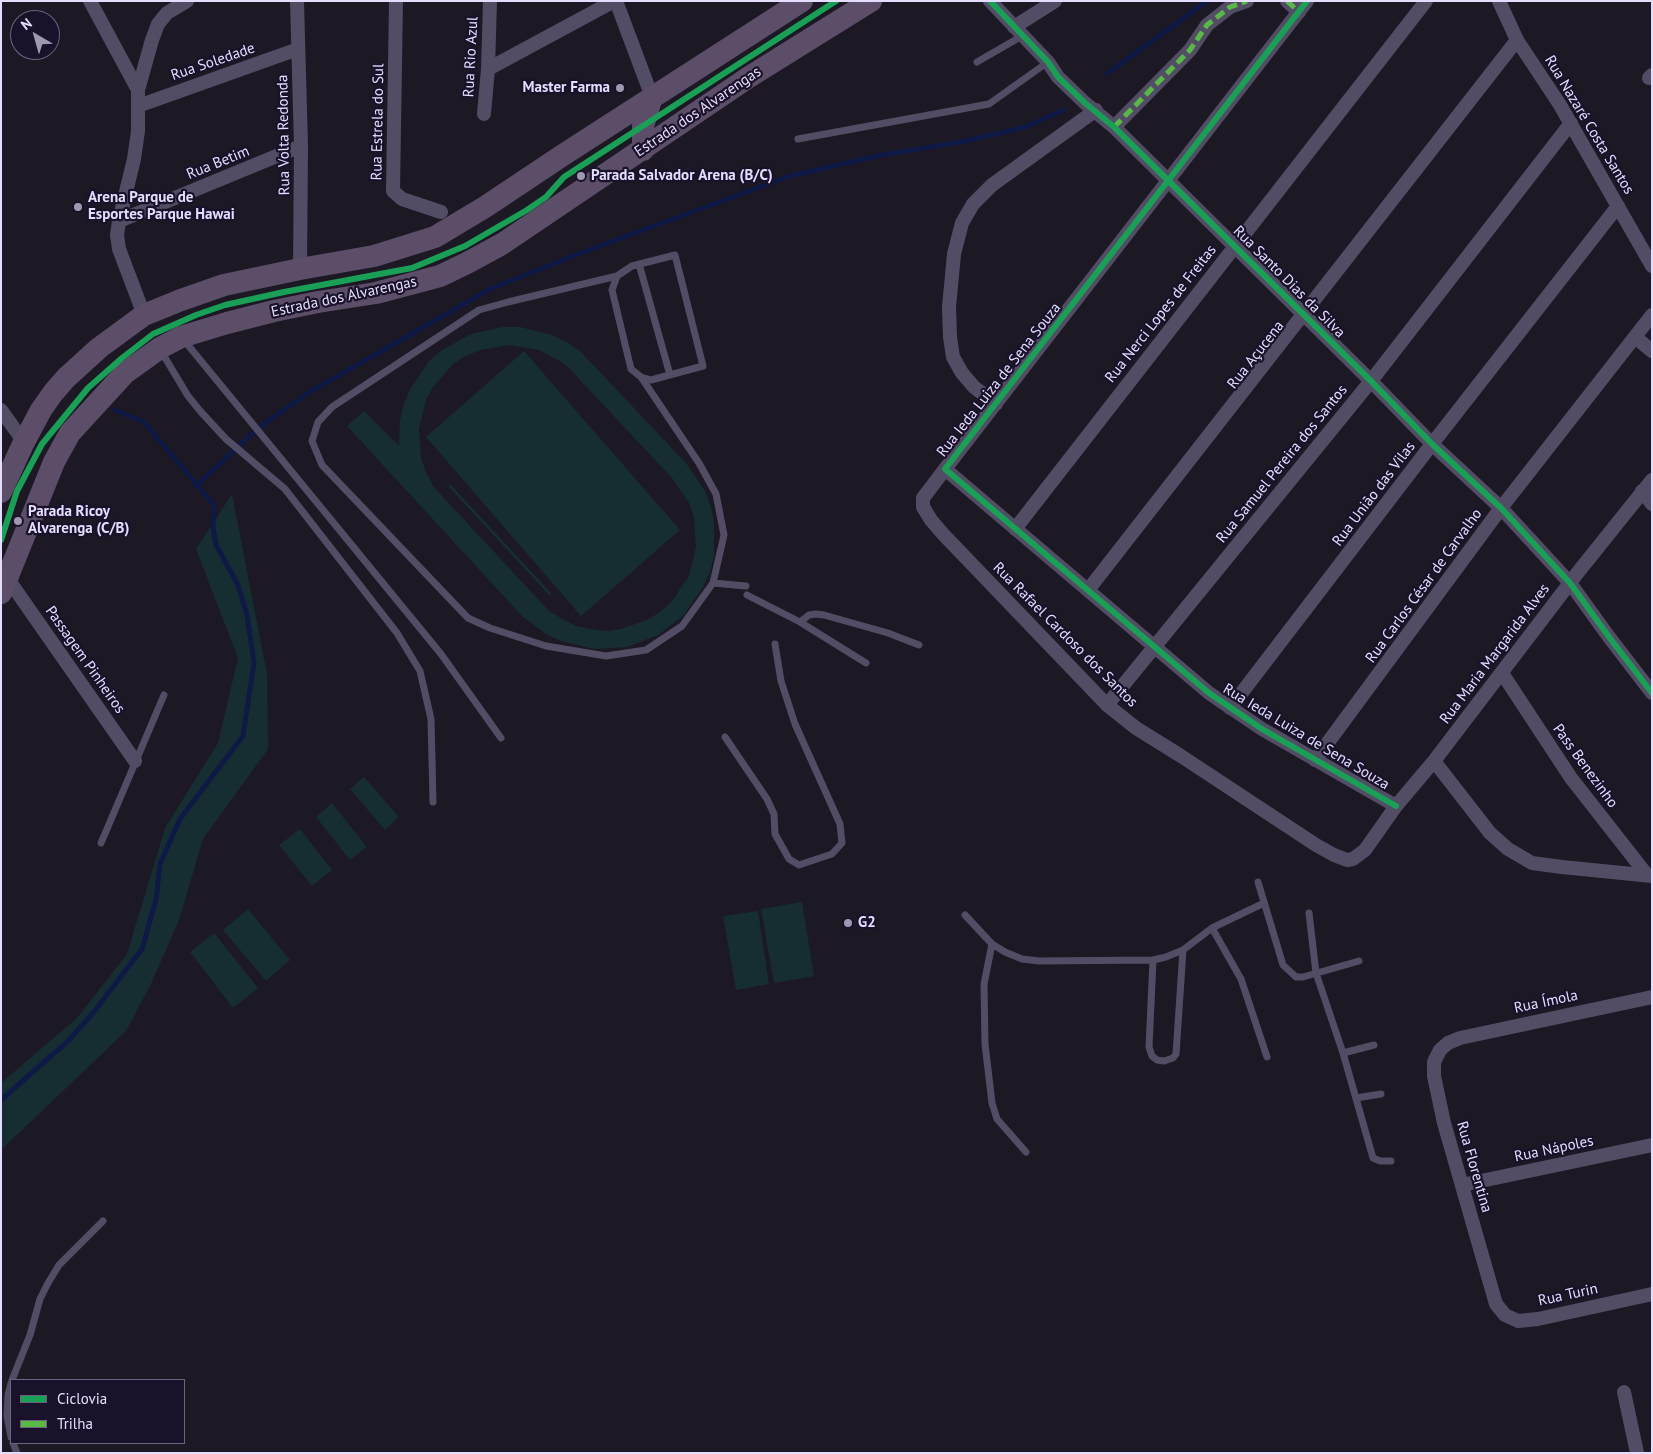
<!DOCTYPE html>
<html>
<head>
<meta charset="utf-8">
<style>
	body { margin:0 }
	#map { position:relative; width:1653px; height:1454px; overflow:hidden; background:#1c1824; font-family:"PT Sans",sans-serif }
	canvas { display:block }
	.frame { position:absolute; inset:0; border:2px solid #e5ddfe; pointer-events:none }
	.legend { position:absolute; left:10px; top:1379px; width:175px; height:65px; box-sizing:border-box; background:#1a122a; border:1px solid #6b637f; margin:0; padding:6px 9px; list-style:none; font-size:15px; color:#e5ddfe }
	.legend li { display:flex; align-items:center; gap:10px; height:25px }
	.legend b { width:25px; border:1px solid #6b637f }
	.north { position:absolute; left:10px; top:10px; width:50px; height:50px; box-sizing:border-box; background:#1a122a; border:1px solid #6b637f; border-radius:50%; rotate:322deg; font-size:14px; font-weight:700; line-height:20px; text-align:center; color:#e5ddfe }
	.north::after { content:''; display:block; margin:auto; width:18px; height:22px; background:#9f98b2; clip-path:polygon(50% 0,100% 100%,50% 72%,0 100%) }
</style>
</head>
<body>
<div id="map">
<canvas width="1653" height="1454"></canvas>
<div class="frame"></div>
<ul class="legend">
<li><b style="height:6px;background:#1a9f57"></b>Ciclovia</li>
<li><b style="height:6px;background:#58b947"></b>Trilha</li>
</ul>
<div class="north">N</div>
</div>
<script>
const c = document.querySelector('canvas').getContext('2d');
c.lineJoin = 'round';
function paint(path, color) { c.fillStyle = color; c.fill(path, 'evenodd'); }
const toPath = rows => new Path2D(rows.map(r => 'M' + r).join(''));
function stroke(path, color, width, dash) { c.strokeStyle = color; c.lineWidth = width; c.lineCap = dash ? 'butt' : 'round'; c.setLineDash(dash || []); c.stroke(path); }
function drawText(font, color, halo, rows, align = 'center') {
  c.font = font + ' "PT Sans",sans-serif'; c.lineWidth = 4.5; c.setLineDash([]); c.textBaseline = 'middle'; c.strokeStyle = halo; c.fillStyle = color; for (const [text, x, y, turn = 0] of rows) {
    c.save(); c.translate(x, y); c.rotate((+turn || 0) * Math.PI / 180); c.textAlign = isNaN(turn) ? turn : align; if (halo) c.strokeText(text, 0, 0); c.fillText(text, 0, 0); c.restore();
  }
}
paint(toPath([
	[503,327,520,327,552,335,567,342,581,352,686,463,705,491,711,506,714,523,714,556,710,572,703,587,684,615,658,635,627,647,594,649,561,641,546,634,522,616,347,426,364,411,399,446,400,420,404,404,410,389,429,361,442,350,471,334],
	[509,345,539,350,565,364,672,478,689,503,694,517,696,547,689,576,672,601,661,611,649,619,621,629,606,631,591,629,576,626,550,612,443,497,433,486,426,472,421,458,419,429,426,400,433,387,453,364,466,356,480,350],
	[524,351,680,530,581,616,426,437],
	[451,485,551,593,549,595,449,487],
	[232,494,267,674,268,749,203,839,179,920,150,986,126,1031,1,1150,1,1083,77,1018,127,954,165,828,218,743,238,658,196,549],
	[364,777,399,817,385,830,350,789],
	[332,803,367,847,350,860,316,817],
	[300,829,332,870,312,886,279,845],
	[802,902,814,976,774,983,761,909],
	[248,909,290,960,266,981,223,930],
	[758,911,769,984,736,990,723,916],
	[214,933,258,988,233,1008,190,952]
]), '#162e32');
stroke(toPath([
	[1108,73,1207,1],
	[196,486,257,429,308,393,490,289,578,254,790,176,877,156,961,142,1026,127,1063,110],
	[1,1100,68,1041,93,1013,142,949,156,900,160,864,180,819,243,736,254,663,247,615,238,585,216,545,213,527,214,505,144,422,115,410]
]), '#0e1a45', 5);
stroke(toPath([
	[977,62,1022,36],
	[798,139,989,104,1048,62],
	[675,255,703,366,651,380,641,377,631,369,612,290,617,276,632,266,675,255],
	[639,264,670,375],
	[617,276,508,302,479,310,332,407,318,422,312,441,322,465,468,618,490,628,546,646,606,656,646,650,682,626,713,583,724,535,716,494,699,463,641,377],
	[183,339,441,654,501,738],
	[161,351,188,396,201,412,226,439,285,489,397,633,420,671,431,719,433,802],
	[713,583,746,586],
	[747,595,800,622],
	[866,663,800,622,809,615,816,614,824,615,888,633,919,645],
	[725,737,767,799,774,814,775,834,789,859,799,865,832,854,842,843,840,824,795,724,781,681,775,644],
	[101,843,164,695],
	[1258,882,1283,965,1296,977,1303,977,1359,961],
	[1309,913,1316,973,1343,1053,1373,1158,1380,1161,1391,1161],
	[965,915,992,944,1005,952,1022,959,1039,961,1153,960,1166,957,1183,950,1212,928,1264,903],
	[1212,928,1241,979,1267,1057],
	[992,944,984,984,985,1044,992,1103,997,1119,1026,1152],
	[1153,960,1149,1047,1152,1056,1157,1060,1164,1061,1173,1058,1176,1054,1183,950],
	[1343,1053,1374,1045],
	[1356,1098,1381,1094],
	[12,1380,30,1335,40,1299,48,1283,59,1265,103,1221],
	[11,1383,8,1395,7,1416,11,1437],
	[13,1443,17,1453]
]), '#524d65', 7);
stroke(toPath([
	[90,1,138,90],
	[297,1,301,146,300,269],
	[396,1,393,191,402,199,441,212],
	[616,1,652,97],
	[990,1,1048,62,1058,77,1085,103,1114,127,1371,381,1432,444,1501,508,1570,583,1609,637,1652,693],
	[1287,1,1299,12],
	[1307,1,945,469,1209,693,1262,729,1396,806],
	[1499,1,1517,40,1560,105,1652,266],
	[1014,27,1055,1],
	[488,69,614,1],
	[1649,78,1652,75],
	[138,106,298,49],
	[484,114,488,69,490,1],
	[1114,127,1190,50,1207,25,1230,7,1247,1],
	[119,221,301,146],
	[144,315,119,249,117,235,119,221,134,159,138,131,138,90,152,40,158,24,167,13,187,1],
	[1635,337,1652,351],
	[996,404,974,387,962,373,953,357,950,337,949,307,954,254,962,223,973,204,992,185,1096,110],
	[1,410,24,442],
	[945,469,923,498,923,507,931,520,943,534,1107,705,1136,728,1181,756,1316,845,1334,855,1347,860,1353,859,1365,850,1396,806,1434,761,1579,571,1652,480],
	[1642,491,1652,504],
	[1015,529,1426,1],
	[8,579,135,761],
	[1088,590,1517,40],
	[1502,673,1571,778,1647,875],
	[1107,705,1371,381,1571,123],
	[1230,708,1432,444,1618,206],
	[1315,760,1501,508,1652,315],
	[1434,761,1490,833,1508,849,1532,863,1562,867,1652,876],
	[1652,997,1460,1038,1448,1043,1440,1050,1434,1062,1434,1076,1444,1123,1496,1304,1505,1315,1518,1321,1538,1319,1652,1294],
	[1462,1185,1652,1145],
	[1624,1392,1637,1453]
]), '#524d65', 14);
stroke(toPath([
	[643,150,643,126,652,97],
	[1,492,24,442,41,410,53,393,66,378,99,348,144,315,181,300,224,285,300,269,374,256,435,237,485,207,563,155,802,1],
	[1,593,54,462,70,433,125,373,160,348,181,337,227,323,274,311,318,302,376,293,440,276,467,263,502,244,749,77,871,1]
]), '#5c4e69', 22);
stroke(toPath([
	[1287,1,1299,12],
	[1114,127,1190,50,1207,25,1230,7,1247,1]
]), '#58b947', 5, [10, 5]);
stroke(toPath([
	[990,1,1048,62,1058,77,1085,103,1114,127,1371,381,1432,444,1501,508,1570,583,1609,637,1652,693],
	[1307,1,945,469,1209,693,1262,729,1396,806],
	[1,540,17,491,42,444,88,388,122,358,153,334,196,315,225,305,284,292,412,268,465,246,527,210,546,197,564,177,836,1]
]), '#1a9f57', 6);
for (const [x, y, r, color] of [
	[620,88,5,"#9f98b2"],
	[581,176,5,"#9f98b2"],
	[78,207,5,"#9f98b2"],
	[18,521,5,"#9f98b2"],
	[848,923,5,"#9f98b2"]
]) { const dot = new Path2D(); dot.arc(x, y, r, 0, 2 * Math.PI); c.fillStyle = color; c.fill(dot); stroke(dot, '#1a122a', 2); }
drawText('15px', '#e5ddfe', '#1a122a', [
	["Rua Rio Azul",471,57,-87],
	["Rua Soledade",213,62,-19],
	["Estrada dos Alvarengas",698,112,-34],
	["Rua Estrela do Sul",378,122,-89],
	["Rua Nazaré Costa Santos",1589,125,59],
	["Rua Volta Redonda",284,135,-91],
	["Rua Betim",218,163,-22],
	["Rua Santo Dias da Silva",1289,282,45],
	["Estrada dos Alvarengas",344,297,-12],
	["Rua Nerci Lopes de Freitas",1161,314,-52],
	["Rua Açucena",1256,355,-52],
	["Rua Ieda Luiza de Sena Souza",999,380,-52],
	["Rua Samuel Pereira dos Santos",1282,464,-51],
	["Rua União das Vilas",1374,494,-53],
	["Rua Carlos César de Carvalho",1424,586,-54],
	["Rua Rafael Cardoso dos Santos",1065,635,45],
	["Rua Maria Margarida Alves",1495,654,-53],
	["Passagem Pinheiros",85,660,55],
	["Rua Ieda Luiza de Sena Souza",1306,737,31],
	["Pass Benezinho",1585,766,54],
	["Rua Ímola",1546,1002,-12],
	["Rua Nápoles",1554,1149,-12],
	["Rua Florentina",1474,1167,74],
	["Rua Turin",1568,1295,-12]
]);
drawText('bold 15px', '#e5ddfe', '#1a122a', [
	["Master Farma",610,88,"right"],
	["Parada Salvador Arena (B/C)",591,176],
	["Arena Parque de",88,198],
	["Esportes Parque Hawai",88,215],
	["Parada Ricoy",28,512],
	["Alvarenga (C/B)",28,529],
	["G2",858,923]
], 'left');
</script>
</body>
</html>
